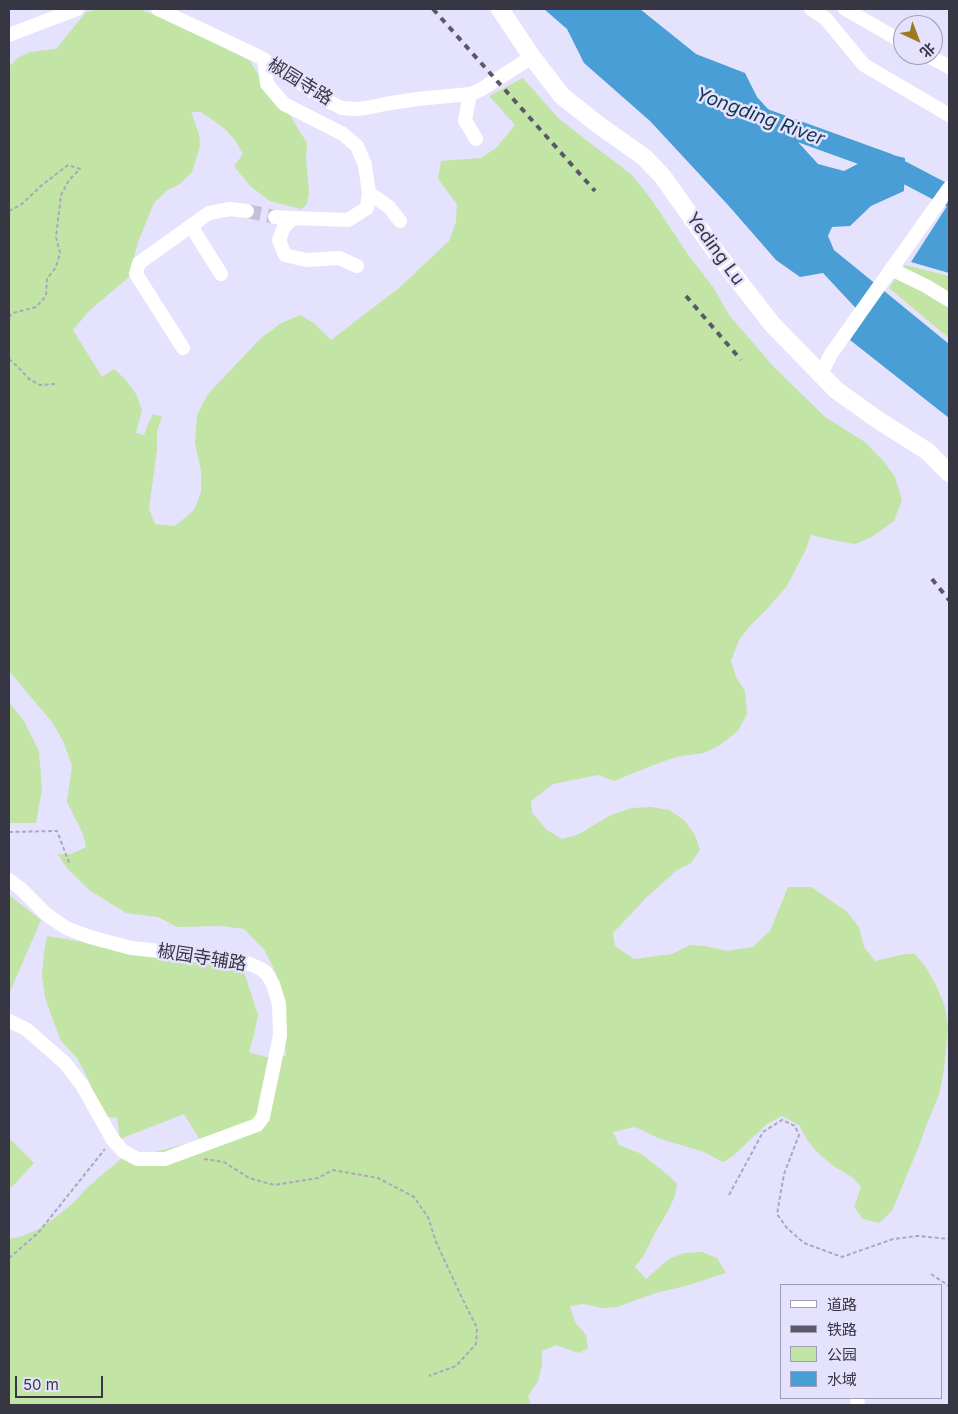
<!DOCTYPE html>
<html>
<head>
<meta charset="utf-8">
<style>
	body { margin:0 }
	#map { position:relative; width:958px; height:1414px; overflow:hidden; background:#e5e2fd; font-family:Inter,"Noto Sans SC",sans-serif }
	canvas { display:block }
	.frame { position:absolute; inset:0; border:10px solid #373643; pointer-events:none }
	.legend { position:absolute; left:780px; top:1284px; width:162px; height:115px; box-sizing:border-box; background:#e5e2fd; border:1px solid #9f9db3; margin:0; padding:6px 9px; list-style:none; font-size:15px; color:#373643 }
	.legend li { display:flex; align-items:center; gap:10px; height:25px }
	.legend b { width:25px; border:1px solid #9f9db3 }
	.north { position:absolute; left:893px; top:15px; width:50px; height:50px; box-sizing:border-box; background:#e5e2fd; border:1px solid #9f9db3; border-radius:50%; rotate:137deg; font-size:14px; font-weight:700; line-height:20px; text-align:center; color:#373643 }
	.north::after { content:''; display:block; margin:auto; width:18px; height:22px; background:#9d7b26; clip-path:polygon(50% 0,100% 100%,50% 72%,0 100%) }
	.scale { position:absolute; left:15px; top:1376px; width:88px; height:22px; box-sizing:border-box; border:2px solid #373643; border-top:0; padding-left:6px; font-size:15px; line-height:18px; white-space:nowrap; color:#373643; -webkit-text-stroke:4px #e5e2fd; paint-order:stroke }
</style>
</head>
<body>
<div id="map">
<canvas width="958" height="1414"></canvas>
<div class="frame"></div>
<ul class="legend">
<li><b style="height:6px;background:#fff"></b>道路</li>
<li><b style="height:6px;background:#5b5969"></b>铁路</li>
<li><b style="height:14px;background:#c2e4a5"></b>公园</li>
<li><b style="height:14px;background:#489ed5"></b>水域</li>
</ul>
<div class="north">北</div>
<div class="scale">50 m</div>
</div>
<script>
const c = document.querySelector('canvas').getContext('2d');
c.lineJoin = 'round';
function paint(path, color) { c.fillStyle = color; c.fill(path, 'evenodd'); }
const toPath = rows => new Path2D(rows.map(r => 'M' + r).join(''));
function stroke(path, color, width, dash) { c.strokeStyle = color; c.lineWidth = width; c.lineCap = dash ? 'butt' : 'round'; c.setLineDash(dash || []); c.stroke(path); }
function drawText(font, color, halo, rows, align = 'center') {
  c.font = font + ' Inter,"Noto Sans SC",sans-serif'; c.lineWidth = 5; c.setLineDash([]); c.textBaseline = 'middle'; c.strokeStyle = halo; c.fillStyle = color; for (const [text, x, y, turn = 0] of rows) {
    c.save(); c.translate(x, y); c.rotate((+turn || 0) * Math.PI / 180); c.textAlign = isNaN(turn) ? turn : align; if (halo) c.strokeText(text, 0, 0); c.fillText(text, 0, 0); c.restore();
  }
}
paint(toPath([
	[102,9,140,9,193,31,250,61,265,86,288,112,307,143,306,158,309,192,307,204,301,209,270,201,250,186,234,166,243,154,235,140,224,128,201,112,191,112,199,134,200,146,192,172,180,184,166,191,154,203,138,242,129,277,89,311,73,330,102,377,114,369,125,379,136,394,142,410,136,433,144,435,148,424,153,414,162,417,157,431,157,449,149,509,155,524,175,526,194,510,201,492,201,471,195,443,197,415,208,394,260,339,281,323,300,315,315,324,331,340,399,288,449,241,456,222,457,204,438,179,441,161,481,158,496,148,515,125,489,96,523,78,559,119,632,175,651,199,689,256,713,287,729,315,773,366,825,417,865,442,885,463,895,477,902,500,894,521,873,536,856,544,837,541,811,535,806,549,787,586,766,610,749,627,739,640,731,661,736,677,745,691,747,714,738,731,720,745,704,753,681,756,661,762,614,781,598,775,553,784,531,801,532,813,547,830,562,839,577,835,611,815,632,808,651,807,669,810,684,820,695,835,700,850,691,863,677,870,648,896,613,933,615,946,634,959,672,954,690,945,705,946,727,951,753,947,770,931,788,887,811,887,846,911,859,927,864,947,875,961,905,954,915,954,925,966,937,987,945,1007,948,1028,944,1069,939,1095,928,1121,921,1141,892,1211,879,1223,863,1219,854,1207,861,1187,852,1177,833,1166,818,1153,808,1141,799,1125,782,1116,767,1124,733,1156,723,1162,704,1152,658,1138,635,1127,613,1132,619,1145,642,1154,669,1176,677,1184,675,1196,667,1213,656,1231,644,1255,635,1267,646,1279,669,1259,684,1253,702,1252,717,1258,726,1273,689,1285,656,1293,617,1307,603,1308,583,1304,570,1306,575,1322,586,1335,588,1348,579,1353,556,1345,542,1351,542,1365,538,1381,528,1396,531,1405,9,1405,9,1239,20,1237,39,1229,52,1220,71,1205,90,1185,121,1159,152,1153,200,1140,184,1114,120,1139,117,1118,103,1116,88,1079,77,1058,61,1041,53,1020,45,997,42,976,44,953,47,936,243,969,258,1015,254,1035,249,1052,266,1057,286,1056,276,973,264,949,244,929,222,926,177,927,158,917,126,913,89,890,66,867,58,854,71,854,86,847,83,834,67,802,72,765,63,741,52,722,9,671,9,67,17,58,30,52,56,49,86,12],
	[905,265,949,276,949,338,889,288],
	[9,702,24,721,39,751,42,789,36,823,9,823],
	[9,895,41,920,9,994],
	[9,1138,34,1163,9,1190]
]), '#c2e4a5');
paint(toPath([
	[544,9,640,9,696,54,745,73,757,97,818,164,844,171,881,152,905,158,904,191,871,206,850,226,832,227,828,236,834,250,949,344,949,418,850,340,865,318,823,273,800,277,776,260,728,205,650,121,584,63,567,29],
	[949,203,949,273,911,262]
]), '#489ed5');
stroke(toPath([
	[756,116,886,163,949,196]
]), '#489ed5', 21);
stroke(toPath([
	[247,211,275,217]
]), '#c2c0d8', 14, [14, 7]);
stroke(toPath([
	[9,211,22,204,42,185,68,165,80,169,69,180,61,195,56,237,60,253,56,267,47,279,46,296,36,307,13,313,9,317],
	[9,359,21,370,29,379,40,385,55,384],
	[9,832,57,831,70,865],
	[204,1159,224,1162,249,1178,274,1185,318,1178,333,1170,378,1178,414,1197,428,1217,436,1242,462,1298,477,1328,476,1344,456,1366,429,1376],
	[729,1195,763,1132,782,1120,795,1126,799,1135,784,1174,777,1214,787,1228,804,1243,842,1257,893,1239,918,1236,949,1239],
	[9,1258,38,1233,105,1149],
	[931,1274,949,1286]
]), '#aaa8be', 2, [4, 2.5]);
stroke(toPath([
	[158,9,260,57,329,102,342,108,356,109,366,108,385,104,417,99,470,94,480,90,532,57],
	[811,9,825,18,864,65,949,115],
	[845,9,903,42],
	[9,35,77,9],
	[927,55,949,67],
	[264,59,267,84,284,104,343,134,357,146,365,165,369,193,367,208,348,220,293,218,284,227,279,240,285,255,306,260,339,258,357,266],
	[470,94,465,120,476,139],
	[369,193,389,207,400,221],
	[275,217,293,218],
	[191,226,221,274],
	[891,269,926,286,949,300],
	[183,348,136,274,139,263,209,213,230,209,247,211],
	[821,374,831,354,949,188],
	[9,880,21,889,46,914,66,928,90,937,131,948,206,956,250,964,261,969,267,974,273,984,279,1004,280,1036,263,1117,257,1125,165,1159,137,1159,123,1151,113,1140,82,1085,65,1063,26,1029,9,1021],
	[857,1405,858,1398]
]), '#fff', 14);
stroke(toPath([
	[500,9,532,57,562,96,600,126,644,157,663,177,716,252,772,324,836,390,878,420,927,451,949,473]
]), '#fff', 18);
stroke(toPath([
	[433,9,595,191],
	[686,296,741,360],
	[932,579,949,600]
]), '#5b5969', 4, [6, 6]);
drawText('18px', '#373643', '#e5e2fd', [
	["椒园寺路",300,82,32],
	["Yeding Lu",715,249,54],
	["椒园寺辅路",202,958,9]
]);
drawText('italic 19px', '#12364e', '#e5e2fd', [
	["Yongding River",760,117,20]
]);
</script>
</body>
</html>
